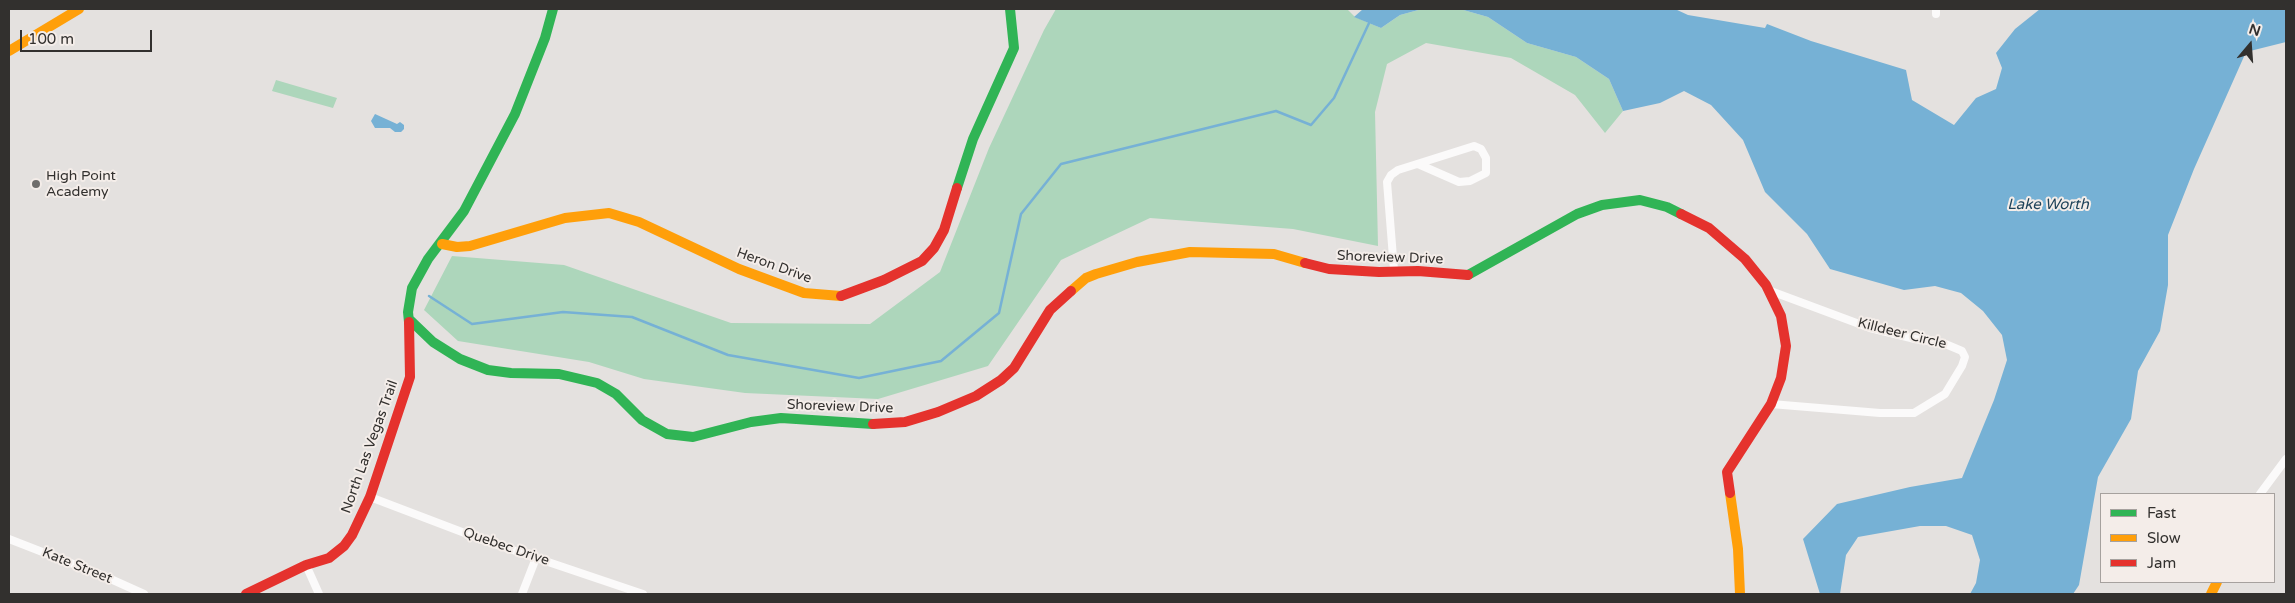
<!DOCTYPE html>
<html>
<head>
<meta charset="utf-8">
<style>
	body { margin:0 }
	#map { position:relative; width:2295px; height:603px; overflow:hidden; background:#e4e1df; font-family:"Varela Round",sans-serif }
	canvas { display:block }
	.frame { position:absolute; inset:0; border:10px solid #32302e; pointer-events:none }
	.legend { position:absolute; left:2100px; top:493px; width:175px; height:90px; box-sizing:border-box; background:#f4ede9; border:1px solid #a6a19e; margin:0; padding:6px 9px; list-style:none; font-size:15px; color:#32302e }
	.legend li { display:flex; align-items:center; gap:10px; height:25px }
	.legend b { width:25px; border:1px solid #a6a19e }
	.north { position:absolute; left:2225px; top:20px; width:50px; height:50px; -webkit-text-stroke:4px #f4ede9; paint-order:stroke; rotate:18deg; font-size:14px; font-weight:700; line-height:20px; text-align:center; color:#32302e }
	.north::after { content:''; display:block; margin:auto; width:18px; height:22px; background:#32302e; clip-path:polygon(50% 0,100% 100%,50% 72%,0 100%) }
	.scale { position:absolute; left:20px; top:30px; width:132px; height:22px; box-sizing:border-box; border:2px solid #32302e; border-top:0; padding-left:6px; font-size:15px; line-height:18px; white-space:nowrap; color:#32302e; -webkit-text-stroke:4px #f4ede9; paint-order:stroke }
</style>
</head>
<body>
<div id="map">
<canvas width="2295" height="603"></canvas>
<div class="frame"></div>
<ul class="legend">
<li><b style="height:6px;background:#30b455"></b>Fast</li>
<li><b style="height:6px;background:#ff9f0a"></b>Slow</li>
<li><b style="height:6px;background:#e5322d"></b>Jam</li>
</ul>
<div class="north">N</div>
<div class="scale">100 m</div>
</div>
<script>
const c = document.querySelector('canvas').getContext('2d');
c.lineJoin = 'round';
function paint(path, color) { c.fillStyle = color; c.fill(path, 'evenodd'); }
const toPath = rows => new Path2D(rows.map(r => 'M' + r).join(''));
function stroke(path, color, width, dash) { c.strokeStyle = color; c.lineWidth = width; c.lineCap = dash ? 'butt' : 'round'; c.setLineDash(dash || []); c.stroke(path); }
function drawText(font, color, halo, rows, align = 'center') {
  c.font = font + ' "Varela Round",sans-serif'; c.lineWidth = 4; c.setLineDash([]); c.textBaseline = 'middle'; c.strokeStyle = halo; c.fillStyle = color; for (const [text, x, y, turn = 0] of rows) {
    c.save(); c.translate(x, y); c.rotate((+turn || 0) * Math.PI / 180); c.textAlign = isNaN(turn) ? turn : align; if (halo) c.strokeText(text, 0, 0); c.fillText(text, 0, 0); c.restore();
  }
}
paint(toPath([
	[1056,9,1347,9,1355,17,1381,28,1400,15,1422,9,1460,9,1488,17,1527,43,1576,57,1609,79,1623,111,1605,133,1575,95,1511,58,1426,43,1387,64,1375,112,1378,246,1293,229,1150,218,1061,260,988,366,878,399,745,393,644,379,589,362,458,341,424,310,452,256,564,265,731,323,870,324,940,272,989,148,1044,30],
	[276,80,337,98,333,108,272,91]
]), '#add6bb');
paint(toPath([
	[1363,9,1422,9,1400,15,1381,28,1354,17],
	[1460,9,1675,9,1688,15,1765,28,1767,24,1811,41,1906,70,1912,100,1954,125,1976,98,1996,89,2002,68,1996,53,2015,29,2040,9,2286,9,2286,42,2246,52,2194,169,2168,235,2168,285,2160,331,2138,371,2131,419,2098,477,2079,585,2073,594,1970,594,1976,583,1980,560,1972,535,1946,526,1920,526,1858,537,1846,555,1840,594,1820,594,1803,539,1837,504,1910,487,1962,478,1994,400,2007,360,2002,335,1983,311,1961,293,1935,286,1904,290,1830,269,1807,234,1765,192,1743,140,1711,105,1684,91,1660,103,1623,111,1609,79,1576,57,1527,43,1488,17],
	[375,114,397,124,400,122,404,125,404,129,401,132,395,132,390,128,375,128,371,121]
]), '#76b1d5');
stroke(toPath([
	[429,296,472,324,563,312,632,317,728,355,859,378,941,361,999,313,1021,214,1061,164,1276,111,1311,125,1334,98,1370,21]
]), '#76b1d5', 2.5);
stroke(toPath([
	[1936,14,1936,9],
	[1394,270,1387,182,1391,175,1398,170,1474,146,1481,149,1486,158,1486,173,1470,181,1459,182,1418,164],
	[1768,290,1870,328,1915,339,1943,343,1962,351,1965,357,1962,366,1945,394,1914,413,1880,413,1771,404],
	[2260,494,2286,459],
	[370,497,483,540,643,594],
	[9,539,104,576,144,594],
	[306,565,319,594],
	[522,594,536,558]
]), '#fbfafa', 8);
stroke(toPath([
	[957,188,973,139,1014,48,1010,9],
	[1468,275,1577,214,1602,205,1640,200,1667,207,1681,214],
	[409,319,433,342,460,359,488,370,511,373,559,374,597,383,616,394,642,420,667,434,693,437,751,422,781,418,873,424],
	[409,322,408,312,412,288,428,259,464,211,515,114,545,38,553,9]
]), '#30b455', 10);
stroke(toPath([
	[9,51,79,9],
	[442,244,457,247,470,246,565,218,609,213,639,222,739,269,804,293,841,296],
	[1071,291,1086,278,1096,274,1137,262,1190,252,1274,254,1305,263],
	[1730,493,1738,549,1740,594],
	[2211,594,2217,582]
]), '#ff9f0a', 10);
stroke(toPath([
	[1681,214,1709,228,1745,259,1766,285,1781,316,1786,346,1781,378,1771,404,1727,472,1730,493],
	[1305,263,1329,269,1379,272,1418,271,1468,275],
	[841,296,884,280,922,261,934,248,944,230,957,188],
	[873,424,905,422,938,412,976,396,1001,380,1014,368,1050,310,1071,291],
	[246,594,306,565,329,558,344,546,352,535,370,497,410,377,409,322]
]), '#e5322d', 10);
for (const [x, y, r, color] of [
	[36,184,5,"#706e6c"]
]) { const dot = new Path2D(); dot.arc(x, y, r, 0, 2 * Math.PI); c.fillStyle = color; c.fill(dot); stroke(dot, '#f4ede9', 2); }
drawText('14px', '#32302e', '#f4ede9', [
	["High Point",46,176],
	["Academy",46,192]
], 'left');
drawText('14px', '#32302e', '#f4ede9', [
	["Shoreview Drive",1390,258,2],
	["Heron Drive",774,266,20],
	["Killdeer Circle",1902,334,14],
	["Shoreview Drive",840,407,2],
	["North Las Vegas Trail",370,447,-70],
	["Quebec Drive",506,547,19],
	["Kate Street",77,566,22]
]);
drawText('italic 15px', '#1f435a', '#f4ede9', [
	["Lake Worth",2048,205]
]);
</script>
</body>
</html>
